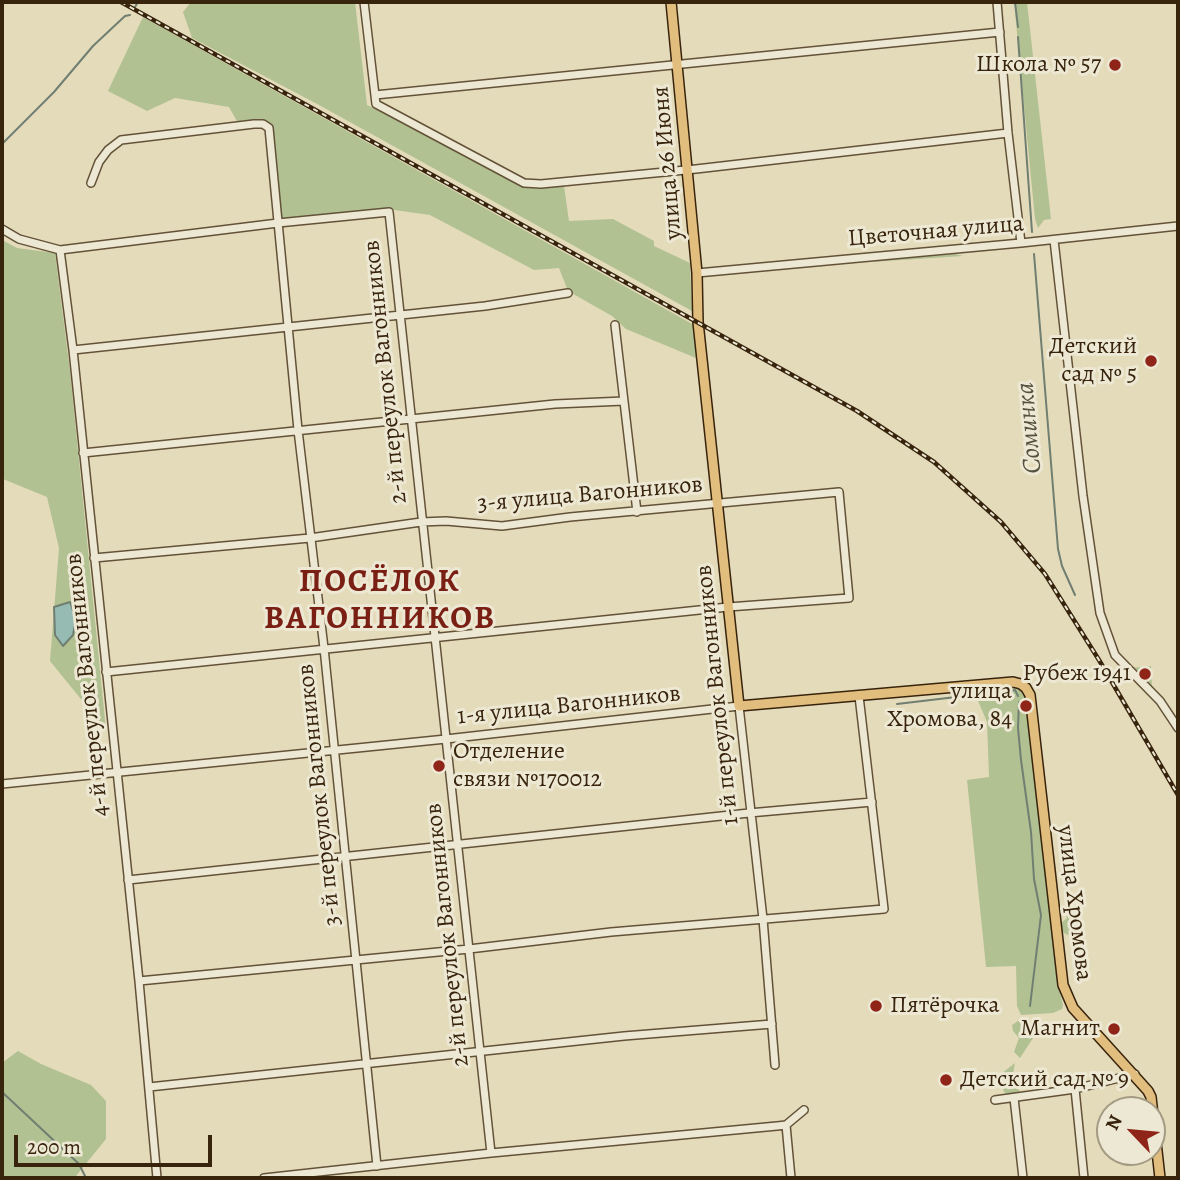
<!DOCTYPE html>
<html>
<head>
<meta charset="utf-8">
<style>
	body { margin:0 }
	#map { position:relative; width:1180px; height:1180px; overflow:hidden; background:#e4dbbb; font-family:Alegreya,serif }
	canvas { display:block }
	.frame { position:absolute; inset:0; border:4px solid #38240d; pointer-events:none }
	.north { position:absolute; left:1096px; top:1096px; width:70px; height:70px; box-sizing:border-box; background:#ede8d3; border:2px solid #a59a84; border-radius:50%; rotate:296deg; font-size:19px; font-weight:700; line-height:28px; text-align:center; color:#38240d }
	.north::after { content:''; display:block; margin:auto; width:24px; height:32px; background:#8f2418; clip-path:polygon(50% 0,100% 100%,50% 72%,0 100%) }
	.scale { position:absolute; left:14px; top:1135px; width:198px; height:32px; box-sizing:border-box; border:4px solid #38240d; border-top:0; padding-left:9px; font-size:21px; line-height:24px; white-space:nowrap; color:#38240d; -webkit-text-stroke:5px #ede8d3; paint-order:stroke }
</style>
</head>
<body>
<div id="map">
<canvas width="1180" height="1180"></canvas>
<div class="frame"></div>
<div class="north">N</div>
<div class="scale">200 m</div>
</div>
<script>
const c = document.querySelector('canvas').getContext('2d');
c.lineJoin = 'round';
function paint(path, color) { c.fillStyle = color; c.fill(path, 'evenodd'); }
const toPath = rows => new Path2D(rows.map(r => 'M' + r).join(''));
function stroke(path, color, width, dash) { c.strokeStyle = color; c.lineWidth = width; c.lineCap = dash ? 'butt' : 'round'; c.setLineDash(dash || []); c.stroke(path); }
function drawText(font, color, halo, rows, align = 'center') {
  c.font = font + ' Alegreya,serif'; c.lineWidth = 6; c.setLineDash([]); c.textBaseline = 'middle'; c.strokeStyle = halo; c.fillStyle = color; for (const [text, x, y, turn = 0] of rows) {
    c.save(); c.translate(x, y); c.rotate((+turn || 0) * Math.PI / 180); c.textAlign = isNaN(turn) ? turn : align; if (halo) c.strokeText(text, 0, 0); c.fillText(text, 0, 0); c.restore();
  }
}
paint(toPath([
	[191,2,355,2,367,105,526,186,564,186,569,221,613,219,654,241,654,246,690,263,692,311,319,105,192,38,183,12],
	[1014,2,1027,2,1051,219,1044,220,1038,228,1035,219],
	[143,17,694,325,696,358,626,329,612,316,568,291,559,268,534,270,430,215,387,209,280,221,272,125,265,121,238,123,229,107,175,98,147,111,108,91],
	[2,240,17,248,55,253,70,371,106,730,50,661,59,548,47,497,3,479],
	[955,254,963,256,871,262,884,260],
	[1151,666,1152,688,1131,668],
	[1014,685,1023,691,1026,700,1058,984,1063,1005,1062,1009,1053,1013,1021,1015,1017,1006,1016,966,986,967,967,780,989,777,987,722,973,689],
	[1067,908,1069,908,1072,932,1068,935,1060,931,1060,924,1067,918,1064,911],
	[1018,1021,1043,1023,1020,1058,1014,1052,1019,1038,1013,1031,1012,1025],
	[18,1051,41,1064,91,1085,106,1101,106,1139,76,1176,77,1178,2,1178,2,1063],
	[1015,1063,1012,1079,1020,1092,1010,1096,1005,1093,1000,1084,1001,1074]
]), '#b1c192');
const water = toPath([
	[70,602,76,619,73,635,63,646,55,635,54,607,70,602]
]);
paint(water, '#95bbb3');
stroke(water, '#707f71', 2);
stroke(toPath([
	[1015,2,1018,27],
	[135,7,138,2],
	[1018,37,1032,232],
	[2,144,54,92,93,46,125,16,130,15],
	[1034,254,1058,549,1062,566,1075,595],
	[1019,702,1018,728,1021,760,1031,832,1034,879,1041,915,1030,1006],
	[897,704,1015,690,1018,696],
	[2,1092,79,1164,86,1178]
]), '#707f71', 2);
const minor = toPath([
	[364,2,376,104,524,183,541,184,696,169,1008,133],
	[997,2,1008,133,1021,243],
	[375,95,1000,32],
	[91,183,99,162,108,150,121,140,254,124,263,124,269,128,298,430,324,648,377,1166],
	[2,229,19,239,60,250,278,223,389,212,491,1153],
	[1054,240,1083,496,1100,613,1115,655,1160,701,1178,728],
	[60,250,73,350,139,981,157,1178],
	[697,273,1021,243,1178,226],
	[615,325,637,512],
	[73,350,485,306,568,293],
	[83,453,555,404,624,401],
	[94,558,310,538,421,522,446,521,502,526,570,517,839,492,849,598,728,607,106,672],
	[2,784,446,739,739,706,763,919,775,1065],
	[128,880,749,813,872,802],
	[139,981,469,949,611,932,884,909,859,696],
	[149,1087,624,1036,772,1024],
	[1075,1089,1084,1178],
	[1014,1098,1023,1178],
	[995,1100,1075,1089,1135,1074],
	[786,1125,791,1178],
	[264,1178,491,1153,777,1126,786,1125,804,1110]
]);
const major = toPath([
	[671,2,697,273,698,322,739,706,1013,682,1021,684,1026,688,1030,695,1063,985,1073,1008,1148,1091,1151,1097,1160,1178]
]);
stroke(minor, '#635238', 10);
stroke(major, '#38240d', 12);
stroke(minor, '#ede8d3', 7);
stroke(major, '#e2be7e', 9);
const rail = toPath([
	[121,2,857,411,934,462,1001,522,1045,574,1099,660,1178,795]
]);
stroke(rail, '#38240d', 4.5);
stroke(rail, '#ede8d3', 2, [5]);
for (const [x, y, r, color] of [
	[1115,65,7,"#8f2418"],
	[1151,361,7,"#8f2418"],
	[1145,674,7,"#8f2418"],
	[1026,706,7,"#8f2418"],
	[439,766,7,"#8f2418"],
	[876,1006,7,"#8f2418"],
	[1114,1029,7,"#8f2418"],
	[946,1080,7,"#8f2418"]
]) { const dot = new Path2D(); dot.arc(x, y, r, 0, 2 * Math.PI); c.fillStyle = color; c.fill(dot); stroke(dot, '#ede8d3', 2.5); }
drawText('24px', '#38240d', '#ede8d3', [
	["Школа № 57",1101,65],
	["Детский",1137,347],
	["сад № 5",1137,375],
	["Рубеж 1941",1131,674],
	["улица",1012,692],
	["Хромова, 84",1012,720],
	["Отделение",453,752,"left"],
	["связи №170012",453,780,"left"],
	["Пятёрочка",890,1006,"left"],
	["Магнит",1100,1029],
	["Детский сад № 9",960,1080,"left"]
], 'right');
drawText('24px', '#38240d', '#ede8d3', [
	["улица 26 Июня",668,163,-95],
	["Цветочная улица",936,232,-5],
	["2-й переулок Вагонников",386,372,-96],
	["3-я улица Вагонников",590,495,-5],
	["4-й переулок Вагонников",88,685,-96],
	["1-й переулок Вагонников",718,695,-96],
	["1-я улица Вагонников",569,706,-6],
	["3-й переулок Вагонников",320,795,-96],
	["улица Хромова",1074,903,83],
	["2-й переулок Вагонников",448,935,-96]
]);
drawText('italic 26px', '#54513f', '#ede8d3', [
	["Соминка",1030,428,-95]
]);
c.letterSpacing = '2px';
drawText('bold 32px', '#7a1f14', '#ede8d3', [
	["ПОСЁЛОК",380,583],
	["ВАГОННИКОВ",380,620]
]);
c.letterSpacing = '0px';
</script>
</body>
</html>
